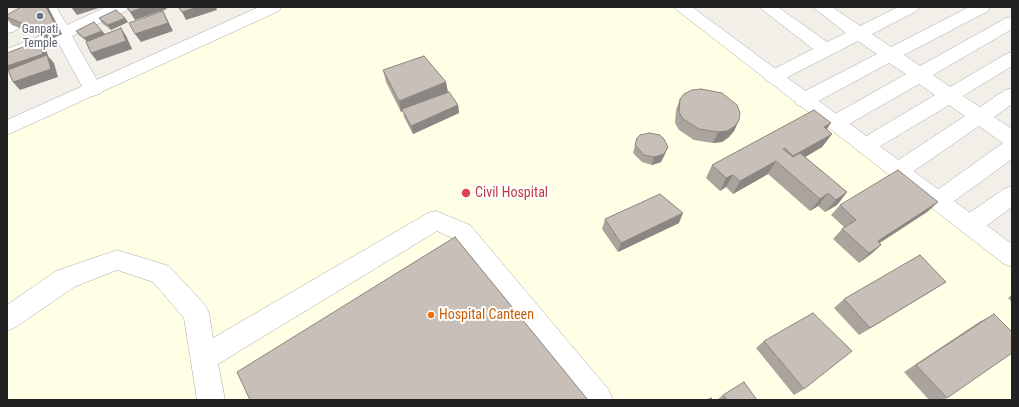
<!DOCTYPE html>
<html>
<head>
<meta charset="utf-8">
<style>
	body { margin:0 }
	#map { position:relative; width:1019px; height:407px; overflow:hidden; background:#f2efe9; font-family:"Roboto Condensed",sans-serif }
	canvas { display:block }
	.frame { position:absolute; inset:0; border:8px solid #222; pointer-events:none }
</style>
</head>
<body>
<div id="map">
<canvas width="1019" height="407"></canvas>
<div class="frame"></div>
</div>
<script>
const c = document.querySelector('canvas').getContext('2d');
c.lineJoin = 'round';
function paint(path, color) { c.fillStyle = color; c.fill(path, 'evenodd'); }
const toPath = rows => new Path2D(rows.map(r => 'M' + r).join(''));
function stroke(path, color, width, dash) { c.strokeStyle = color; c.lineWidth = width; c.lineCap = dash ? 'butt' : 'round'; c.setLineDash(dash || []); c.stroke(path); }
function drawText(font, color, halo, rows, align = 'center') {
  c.font = font + ' "Roboto Condensed",sans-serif'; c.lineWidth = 4; c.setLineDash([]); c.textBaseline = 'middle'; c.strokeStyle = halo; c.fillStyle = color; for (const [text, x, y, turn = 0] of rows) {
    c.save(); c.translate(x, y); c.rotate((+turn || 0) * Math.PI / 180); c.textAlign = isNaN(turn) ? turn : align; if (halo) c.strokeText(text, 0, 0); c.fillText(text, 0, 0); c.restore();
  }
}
paint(toPath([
	[273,7,679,7,1012,258,1012,400,7,400,7,128]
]), '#ffffe5');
const minor = toPath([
	[28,7,56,7,67,25,106,7,128,7,126,11,72,36,102,89,100,94,93,96,86,94,58,42,7,62,7,49,53,31,43,12,13,32,7,33,7,20,28,7],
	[759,7,778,7,827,42,846,33,813,7,832,7,860,26,898,7,919,7,917,11,872,34,891,47,969,7,990,7,988,11,904,55,920,66,1006,18,1012,17,1012,29,933,75,950,87,1006,54,1012,52,1012,66,963,96,980,107,1005,90,1012,88,1012,104,994,117,1012,129,1012,159,946,207,938,210,930,207,927,201,930,195,1003,143,979,126,905,177,898,179,891,177,887,171,891,165,965,116,949,105,872,151,865,154,858,151,855,146,858,141,935,95,919,84,842,128,835,130,828,128,825,123,828,118,906,74,889,63,811,105,804,107,797,105,794,100,797,95,877,54,858,41,780,81,773,83,766,81,764,77,766,73,813,49,759,7],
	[1012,186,1012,207,978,232,970,235,962,232,959,225,962,218,1004,189,1012,186],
	[436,211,470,225,609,390,613,400,582,400,454,239,437,231,218,364,225,400,197,400,184,318,153,282,117,270,74,287,16,327,7,331,7,305,56,271,117,250,169,266,205,305,209,313,213,338,428,213,436,211]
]);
const tertiary = toPath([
	[259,7,281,7,279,11,7,135,7,120,259,7],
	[673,7,692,7,1012,244,1012,267,1004,264,673,7]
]);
stroke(minor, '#a9a9a9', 1);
stroke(tertiary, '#a9a9a9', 1);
paint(minor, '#fff');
paint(tertiary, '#fff');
paint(toPath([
	[21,7,48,7,62,34,49,40,12,25,7,19,7,15],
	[99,18,128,22,111,30,102,23],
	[121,28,126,36,132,49,97,61,91,53,86,41,79,35,76,31,102,31,105,34],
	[383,70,446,82,448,93,458,105,459,113,413,134,404,117,403,111,401,112,386,82],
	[680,99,739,120,734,131,729,137,722,142,713,143,694,140,679,130,675,123,676,110],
	[831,123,826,129,832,134,822,147,805,157,847,192,837,205,825,212,818,206,810,211,768,174,733,194,726,187,720,191,706,178,712,165],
	[637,138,665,154,661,162,652,165,642,162,633,153],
	[938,202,927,212,880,243,881,245,871,254,859,263,833,239,842,229,844,227,831,215,840,205],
	[605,219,679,223,618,252,602,229],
	[946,282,933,290,859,335,834,308,844,299],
	[1012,295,1012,302,1008,298],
	[994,314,947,398,943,400,929,400,904,372,979,322],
	[764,341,804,389,794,395,756,348],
	[723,395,757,400,717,400]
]), '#aba49e');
paint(toPath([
	[46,7,48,7,62,34,49,40,42,32],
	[71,7,102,7,77,15],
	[144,7,165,7,167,9,135,20,130,12],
	[197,7,216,7,217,10,186,20,182,12],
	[163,11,173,31,141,42,135,34],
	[125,18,128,22,111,30,108,25],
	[121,28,126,36,132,49,97,61,91,53],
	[102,31,105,35,88,42,84,38],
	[39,41,46,49,48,56,54,63,58,77,20,90,13,82,13,75,7,69,7,66],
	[446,82,448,93,402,109,403,111,401,112,399,101],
	[458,105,459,113,413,134,411,126],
	[739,120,734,131,729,137,722,142,713,143,718,132],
	[831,123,822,136,824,127],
	[832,134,822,147,785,169,793,156],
	[668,147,665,154,661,162,652,165,654,157],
	[776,161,768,174,733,194,740,181],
	[733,175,726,187,720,191,726,178],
	[847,192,837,205,825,212,836,200],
	[828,193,818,206,810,211,820,199],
	[938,202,927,212,868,250,878,241],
	[683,213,679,223,618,252,621,243],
	[881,245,871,254,859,263,869,253],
	[946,282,933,290,859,335,870,328]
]), '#8b8681');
const building = toPath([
	[21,7,46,7,56,26,42,32,7,17,7,15,21,7],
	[127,7,144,7,130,12,127,7],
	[178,7,197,7,182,12,178,7],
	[116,10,125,18,108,25,99,18,116,10],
	[163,11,168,23,135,34,129,23,163,11],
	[94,22,102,31,84,38,76,31,94,22],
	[121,28,126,41,91,53,86,42,121,28],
	[39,41,43,54,7,66,7,53,39,41],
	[47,55,51,69,13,82,8,70,47,55],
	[424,56,446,82,399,101,383,70,424,56],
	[701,89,722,93,737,105,740,113,739,120,735,126,727,131,718,132,699,129,683,119,679,112,680,99,684,94,692,90,701,89],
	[449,92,458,105,411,126,402,109,449,92],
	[814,110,831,123,824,127,832,134,793,156,785,148,783,149,793,157,800,153,847,192,836,200,828,193,820,199,776,161,740,181,733,175,726,178,712,165,814,110],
	[649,133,660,135,664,139,668,147,664,154,654,157,644,155,635,145,637,138,640,135,649,133],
	[898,170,938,202,878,241,881,245,869,253,842,229,856,220,840,205,898,170],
	[660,194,683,213,621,243,605,219,660,194],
	[455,237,588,400,250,400,237,372,455,237],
	[920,255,946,282,870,328,844,299,920,255],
	[813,313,852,351,804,389,764,341,813,313],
	[994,314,1012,332,1012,353,947,398,916,365,994,314],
	[744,382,757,400,727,400,723,395,744,382],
	[711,398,713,400,707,400,711,398]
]);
paint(building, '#c7bfb8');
stroke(building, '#8b8681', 1);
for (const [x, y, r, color] of [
	[40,16,4,"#6b7280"],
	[466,193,5,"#e0444e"],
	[431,315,4,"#e8710a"]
]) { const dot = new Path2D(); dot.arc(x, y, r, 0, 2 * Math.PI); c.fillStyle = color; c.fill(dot); stroke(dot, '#fff', 1.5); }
drawText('12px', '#5b616d', '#fff', [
	["Ganpati",40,30],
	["Temple",40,44]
]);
drawText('14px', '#be3a42', '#fff', [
	["Civil Hospital",475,193]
], 'left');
drawText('14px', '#c56008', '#fff', [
	["Hospital Canteen",439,315]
], 'left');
</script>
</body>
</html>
